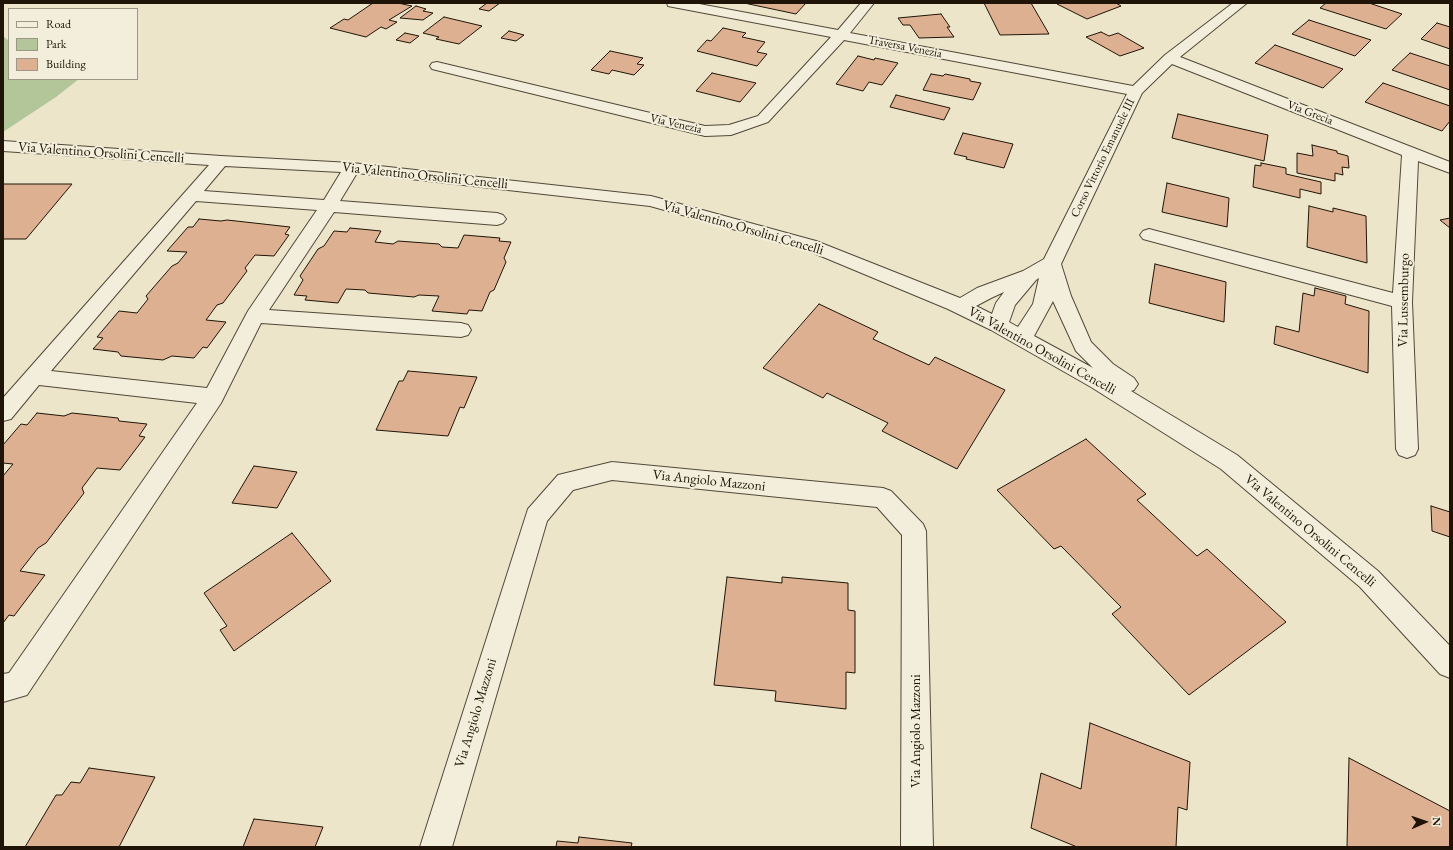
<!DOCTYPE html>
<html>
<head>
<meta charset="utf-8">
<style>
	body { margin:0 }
	#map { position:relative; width:1453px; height:850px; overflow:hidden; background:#ece5c9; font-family:"EB Garamond",serif }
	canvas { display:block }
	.frame { position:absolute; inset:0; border:4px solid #1f1407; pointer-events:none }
	.legend { position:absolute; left:8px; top:8px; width:130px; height:72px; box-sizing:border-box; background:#f3eedc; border:1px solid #9e9787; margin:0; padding:5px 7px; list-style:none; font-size:12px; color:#1f1407 }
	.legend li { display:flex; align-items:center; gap:8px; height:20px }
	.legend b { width:20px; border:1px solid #9e9787 }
	.north { position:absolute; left:1405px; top:802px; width:40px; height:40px; -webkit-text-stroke:3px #f3eedc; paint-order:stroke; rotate:88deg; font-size:11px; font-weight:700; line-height:16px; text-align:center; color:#1f1407 }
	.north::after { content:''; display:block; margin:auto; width:14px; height:18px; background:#1f1407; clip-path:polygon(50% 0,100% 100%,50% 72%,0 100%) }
</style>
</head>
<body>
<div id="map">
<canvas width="1453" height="850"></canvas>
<div class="frame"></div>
<ul class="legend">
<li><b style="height:5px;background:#f3eedc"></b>Road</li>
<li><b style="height:11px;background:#b3c69a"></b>Park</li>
<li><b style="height:11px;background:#ddb092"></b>Building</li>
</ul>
<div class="north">N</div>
</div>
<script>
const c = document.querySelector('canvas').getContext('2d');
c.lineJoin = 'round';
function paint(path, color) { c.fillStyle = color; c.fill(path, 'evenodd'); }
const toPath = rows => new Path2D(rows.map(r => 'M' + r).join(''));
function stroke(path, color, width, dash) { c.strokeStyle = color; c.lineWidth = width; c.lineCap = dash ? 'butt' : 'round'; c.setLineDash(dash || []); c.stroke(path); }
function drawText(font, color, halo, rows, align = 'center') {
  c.font = font + ' "EB Garamond",serif'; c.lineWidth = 4; c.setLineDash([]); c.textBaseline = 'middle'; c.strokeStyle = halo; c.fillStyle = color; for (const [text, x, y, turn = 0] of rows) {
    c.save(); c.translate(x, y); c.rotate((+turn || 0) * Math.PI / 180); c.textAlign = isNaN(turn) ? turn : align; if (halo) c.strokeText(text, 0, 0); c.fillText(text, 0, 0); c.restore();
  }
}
paint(toPath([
	[3,36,9,41,9,79,79,79,56,97,3,132]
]), '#b3c69a');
const building = toPath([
	[373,3,398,3,412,6,389,20,397,22,386,29,381,27,366,37,330,28,344,19,348,20,373,3],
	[487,3,500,3,489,11,479,9,487,3],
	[744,3,806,3,796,14,744,3],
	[984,3,1031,3,1049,34,1000,35,984,3],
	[1059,3,1116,3,1121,6,1087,19,1057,4,1059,3],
	[1326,3,1369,3,1402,14,1386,29,1320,8,1326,3],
	[416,6,426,9,423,11,433,13,423,20,400,18,416,6],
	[941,14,950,27,947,27,954,37,919,38,910,25,903,25,898,18,941,14],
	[444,17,482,26,459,44,436,39,439,37,423,33,444,17],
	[1309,20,1371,40,1355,56,1292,34,1309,20],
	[1437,23,1450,27,1450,49,1421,39,1437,23],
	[723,28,746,33,742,37,765,42,757,52,767,54,757,66,697,51,707,40,711,41,723,28],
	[509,31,524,35,516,41,501,38,509,31],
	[1101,32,1109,36,1118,33,1144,48,1120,56,1086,37,1101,32],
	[405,33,419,36,410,43,396,40,405,33],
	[1275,45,1343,69,1323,88,1255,63,1275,45],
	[610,51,643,58,637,64,644,65,634,75,612,70,609,74,591,70,610,51],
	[1410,53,1450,66,1450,90,1392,70,1410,53],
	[858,56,874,60,875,58,898,63,882,85,869,82,863,91,836,84,858,56],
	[712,73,756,83,740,102,696,91,712,73],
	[931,74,943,76,945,74,970,79,970,81,981,83,973,100,923,90,931,74],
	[1383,83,1450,106,1450,121,1442,131,1365,102,1383,83],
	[896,95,950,108,944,120,890,107,896,95],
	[1178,114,1268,135,1264,161,1172,138,1178,114],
	[963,133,1013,144,1004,168,966,159,967,157,954,154,963,133],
	[1312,145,1337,151,1337,153,1348,156,1349,168,1342,167,1343,175,1335,173,1335,181,1297,173,1297,153,1313,156,1312,145],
	[1261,163,1286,168,1286,174,1321,182,1321,194,1300,189,1300,198,1253,187,1255,165,1261,166,1261,163],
	[1167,183,1229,198,1227,227,1162,212,1167,183],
	[3,184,72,184,26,239,3,239,3,184],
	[1309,206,1333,212,1333,208,1366,216,1367,263,1307,247,1309,206],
	[1450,218,1450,228,1440,220,1450,218],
	[199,219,221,221,227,220,290,227,285,234,289,235,274,256,255,255,245,268,247,271,223,303,217,305,206,320,226,322,207,348,203,347,194,358,172,356,163,360,121,356,118,352,93,349,103,338,97,337,119,311,137,313,148,299,146,296,172,266,178,263,187,252,167,251,188,227,193,227,199,219],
	[350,228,381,231,375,242,393,244,398,241,439,244,442,247,458,248,464,235,500,238,499,241,511,242,504,258,506,262,494,290,490,292,482,311,469,310,467,314,432,311,439,296,419,295,414,297,368,293,365,290,346,289,338,303,305,300,307,296,294,295,303,280,300,276,318,249,324,246,334,231,347,232,350,228],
	[1155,264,1226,282,1224,322,1149,303,1155,264],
	[1315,288,1346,296,1345,304,1369,311,1368,373,1274,344,1276,326,1299,332,1303,293,1314,296,1315,288],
	[819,304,878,332,873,339,929,365,935,357,1005,390,957,469,882,431,888,423,827,393,823,398,763,368,819,304],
	[408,371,477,377,464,408,460,407,448,436,376,430,399,381,403,381,408,371],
	[37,413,64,416,72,413,118,418,119,421,147,424,139,436,145,437,120,470,97,468,82,488,84,493,46,543,38,548,20,571,45,575,14,616,9,615,3,623,3,476,13,464,3,463,3,445,21,424,27,425,37,413],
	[1086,439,1146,494,1137,500,1197,556,1207,549,1286,622,1189,695,1112,614,1121,607,1061,546,1054,549,997,490,1086,439],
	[254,466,297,472,277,508,232,503,254,466],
	[1431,506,1450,512,1450,537,1432,531,1431,506],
	[292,533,331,581,234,651,220,630,227,626,204,593,292,533],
	[727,577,782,583,782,577,848,583,848,610,855,611,855,673,846,672,846,709,775,701,776,691,714,685,727,577],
	[1090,723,1190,762,1187,810,1178,807,1176,847,1077,847,1031,828,1041,773,1081,789,1090,723],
	[1349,758,1450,811,1450,847,1347,847,1349,758],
	[89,768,155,777,119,847,25,847,56,795,62,795,71,782,80,783,89,768],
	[254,819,323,827,315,847,243,847,254,819],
	[579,837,632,843,631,847,556,847,557,841,578,843,579,837]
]);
paint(building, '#ddb092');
stroke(building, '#1f1407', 1);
const minor = toPath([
	[667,3,694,3,838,30,861,3,874,3,850,33,1133,86,1165,55,1233,3,1247,3,1180,57,1450,162,1450,173,1418,161,1412,302,1418,449,1415,455,1407,458,1399,455,1396,449,1392,306,1143,239,1140,235,1143,231,1149,229,1393,293,1402,155,1172,64,1142,93,1061,264,1071,296,1091,342,1113,364,1134,378,1138,384,1134,390,1131,391,1237,455,1378,571,1450,646,1450,678,1440,674,1360,587,1221,469,1091,387,991,330,948,309,804,249,650,206,357,173,340,201,497,213,503,215,506,219,503,223,497,225,334,212,269,310,461,323,468,325,471,330,468,335,461,337,261,323,221,403,27,695,3,702,3,674,9,673,197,403,39,385,11,419,3,421,3,398,209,165,3,151,3,141,221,156,352,163,651,196,816,241,960,298,977,288,1023,271,1044,259,1127,94,844,40,768,122,731,135,705,136,432,69,430,66,432,63,437,62,705,126,729,125,758,116,831,37,673,7,668,6,667,3],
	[225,166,341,172,324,200,204,191,225,166],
	[196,201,317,210,248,311,207,388,51,371,196,201],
	[1039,278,1033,304,1018,327,1009,322,1015,305,1036,280,1039,278],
	[1004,292,996,303,992,314,976,306,991,298,1004,292],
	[1053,301,1076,351,1093,368,1034,336,1053,301],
	[612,462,883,488,891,491,923,524,926,531,933,847,901,847,902,535,877,507,612,480,573,490,547,521,452,847,420,847,528,509,558,475,612,462]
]);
stroke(minor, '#524838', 2);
paint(minor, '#f3eedc');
drawText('12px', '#1f1407', '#f3eedc', [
	["Traversa Venezia",905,47,11],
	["Via Grecia",1310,113,21],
	["Via Venezia",676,124,13],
	["Corso Vittorio Emanuele III",1103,158,-64]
]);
drawText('14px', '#1f1407', '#f3eedc', [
	["Via Valentino Orsolini Cencelli",101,153,4],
	["Via Valentino Orsolini Cencelli",425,176,6],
	["Via Valentino Orsolini Cencelli",743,228,16],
	["Via Lussemburgo",1404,300,-89],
	["Via Valentino Orsolini Cencelli",1042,351,29],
	["Via Angiolo Mazzoni",709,481,6],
	["Via Valentino Orsolini Cencelli",1310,531,40],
	["Via Angiolo Mazzoni",476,713,-73],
	["Via Angiolo Mazzoni",916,731,-90]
]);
</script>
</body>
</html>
